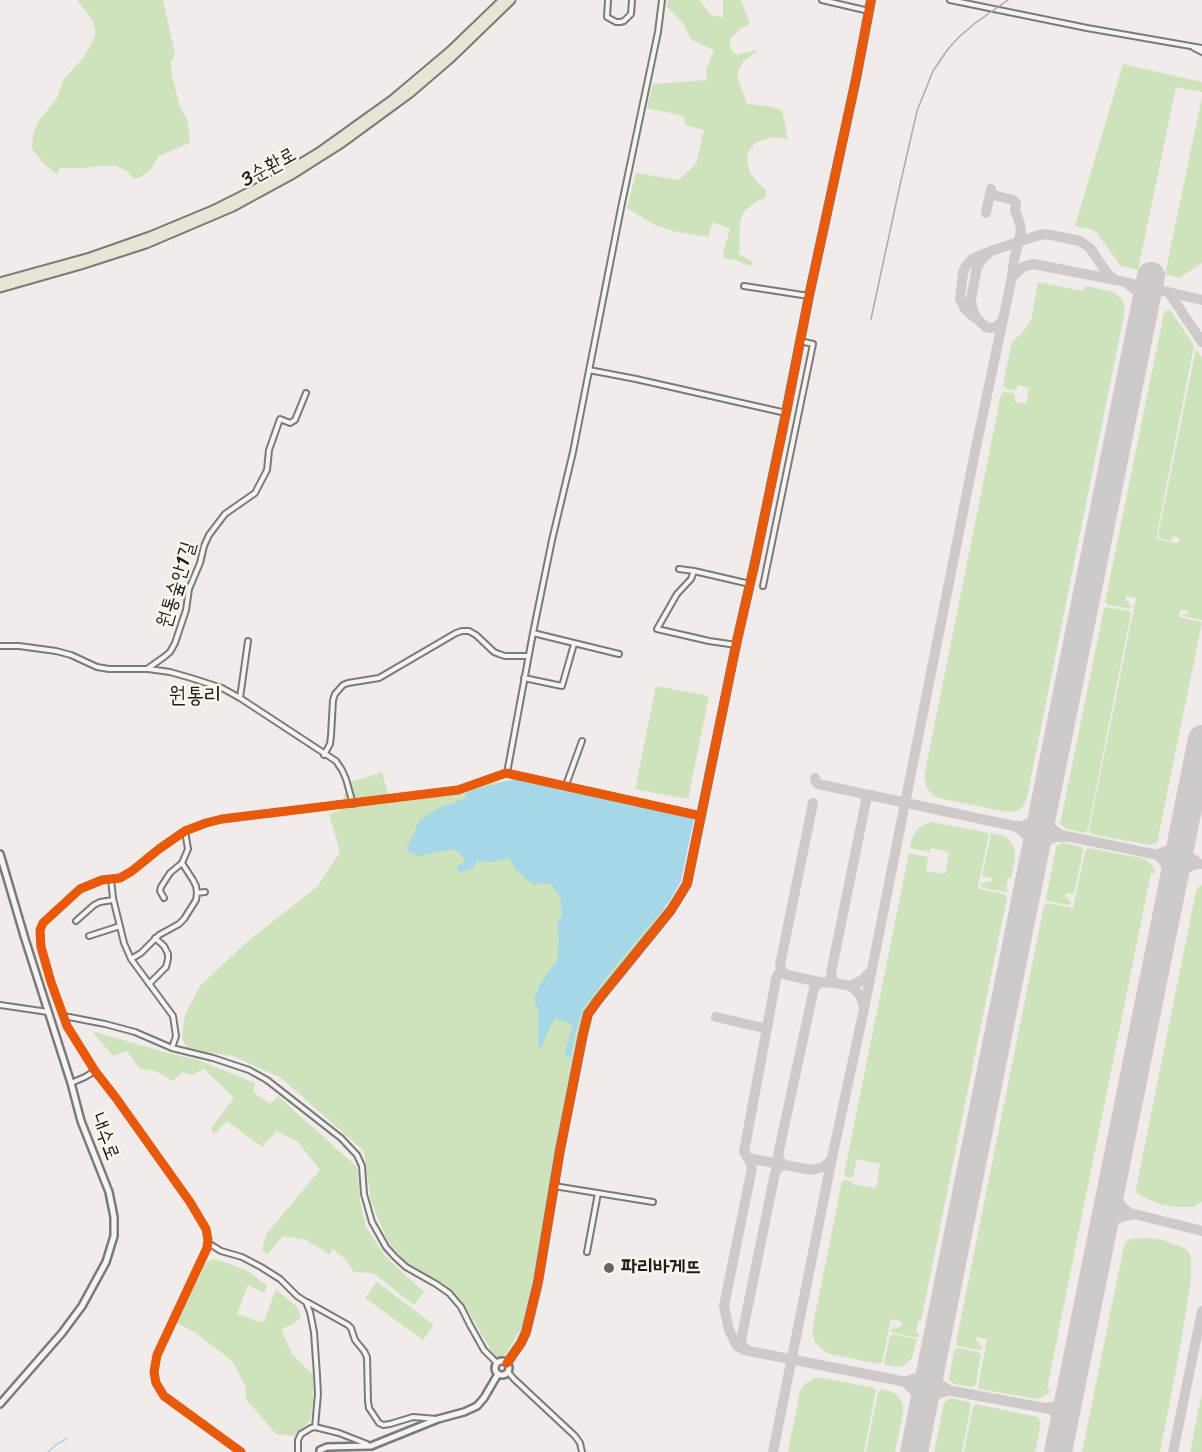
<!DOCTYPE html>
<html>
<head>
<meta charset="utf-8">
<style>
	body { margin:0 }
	canvas { display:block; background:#f1ebea }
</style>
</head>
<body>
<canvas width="1202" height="1452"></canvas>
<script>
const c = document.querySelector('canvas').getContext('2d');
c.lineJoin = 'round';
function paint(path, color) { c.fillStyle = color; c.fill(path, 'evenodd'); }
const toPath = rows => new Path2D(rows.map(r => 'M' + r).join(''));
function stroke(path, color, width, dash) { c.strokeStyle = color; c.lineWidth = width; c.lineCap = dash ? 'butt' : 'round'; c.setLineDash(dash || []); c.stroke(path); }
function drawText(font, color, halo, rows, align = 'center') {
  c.font = font + ' Sriracha,"Poor Story",sans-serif'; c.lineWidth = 5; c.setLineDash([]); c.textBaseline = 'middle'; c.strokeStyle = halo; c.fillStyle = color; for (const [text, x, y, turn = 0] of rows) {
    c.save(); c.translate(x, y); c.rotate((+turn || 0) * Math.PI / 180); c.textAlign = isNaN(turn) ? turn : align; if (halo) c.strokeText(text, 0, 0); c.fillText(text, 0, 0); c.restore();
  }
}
paint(toPath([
	[77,0,163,0,175,54,171,63,172,76,180,107,188,122,190,143,159,156,151,169,141,177,134,179,127,171,116,166,96,166,85,168,60,168,58,171,58,175,45,165,32,149,33,134,38,122,57,98,64,79,83,58,93,41,96,32,92,20],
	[668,0,699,0,711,15,723,18,723,0,741,0,750,24,740,29,730,39,730,48,736,55,747,52,758,50,742,63,737,75,747,104,768,106,782,110,788,139,773,137,755,143,748,152,747,161,750,173,758,183,766,190,766,197,756,202,744,211,740,221,739,254,753,262,753,263,750,266,736,260,724,258,723,253,730,229,713,222,708,237,673,231,655,225,627,208,636,173,679,180,696,164,704,130,685,125,684,116,647,108,653,84,707,80,706,70,714,50,692,40,683,23,667,7],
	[1123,64,1202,82,1202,92,1176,87,1138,270,1121,266,1096,232,1091,229,1075,226],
	[1202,97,1202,263,1179,278,1165,274],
	[1038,282,1082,291,1086,286,1113,292,1122,299,1125,310,1027,797,1024,805,1020,809,1015,811,1008,812,938,798,932,794,927,788,924,777,1001,394,1005,392,1013,393,1015,396,1015,402,1026,404,1029,388,1018,385,1017,389,1013,390,1006,389,1003,385,1012,342,1022,333,1031,321],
	[1167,310,1171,311,1194,346,1156,539,1178,543,1180,538,1173,536,1171,541,1159,538,1158,536,1196,349,1202,358,1202,620,1184,616,1182,614,1188,615,1188,611,1181,610,1179,615,1179,617,1202,622,1157,843,1149,845,1091,834,1089,830,1136,598,1126,596,1126,601,1129,601,1129,605,1133,605,1130,609,1109,605,1105,602,1164,313],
	[1106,607,1128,611,1131,613,1088,829,1085,833,1067,829,1060,824,1104,608],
	[656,686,709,696,688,799,635,789],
	[382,772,390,802,516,779,694,818,675,888,663,911,584,1012,541,1245,522,1327,504,1357,496,1359,467,1309,444,1284,409,1266,387,1240,371,1201,364,1151,281,1078,233,1056,189,1049,184,1043,182,1037,185,1015,200,986,248,941,318,886,340,852,329,814,340,810,348,783],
	[932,822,989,833,978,887,979,889,1004,894,1007,897,921,1321,918,1321,916,1332,919,1333,918,1338,891,1332,892,1327,899,1328,899,1326,902,1326,902,1322,891,1319,882,1362,880,1364,830,1354,825,1352,815,1342,812,1330,842,1181,845,1180,852,1181,852,1184,876,1188,880,1164,857,1159,853,1178,846,1177,844,1174,909,853,928,857,926,871,945,874,949,852,931,848,929,852,910,848,912,838,916,831,923,825],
	[991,833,1006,837,1012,844,1015,851,1015,858,1011,878,1008,878,1006,889,1009,890,1006,892,983,888,980,885,981,883,985,884,986,881,991,882,992,878,982,876],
	[1064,843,1081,847,1083,850,1074,894,1066,893,1065,897,1069,898,1069,901,1072,902,1069,905,1048,901,1046,898,1056,847,1059,844],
	[1088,848,1145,859,1152,865,1155,872,1155,874,1151,873,1047,1389,1051,1390,1046,1395,1037,1399,979,1389,978,1386,987,1339,976,1337,976,1341,979,1342,979,1345,983,1346,982,1349,979,1350,957,1346,956,1343,1044,905,1048,903,1073,908,1085,852],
	[1202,885,1202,1202,1193,1207,1175,1207,1160,1204,1141,1196,1137,1193,1136,1189,1196,891,1198,887],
	[92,1031,168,1053,198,1060,255,1083,253,1092,270,1104,278,1096,357,1167,360,1201,366,1227,385,1256,424,1292,414,1305,373,1273,354,1272,346,1260,333,1249,329,1254,306,1240,283,1236,267,1255,262,1249,267,1233,320,1170,298,1142,277,1131,262,1147,227,1121,214,1134,211,1128,234,1098,204,1069,192,1075,183,1072,173,1081,155,1071,139,1068,127,1051,113,1056],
	[1148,1238,1163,1240,1184,1248,1189,1252,1191,1258,1191,1278,1180,1349,1160,1452,1082,1452,1124,1246,1126,1242,1130,1239],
	[214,1259,230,1264,249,1272,267,1286,264,1293,248,1285,237,1314,260,1322,264,1321,276,1289,298,1308,301,1317,294,1324,281,1329,292,1354,313,1375,313,1403,310,1421,294,1436,276,1434,246,1399,246,1387,232,1361,196,1333,177,1323,206,1262],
	[377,1282,434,1325,423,1340,365,1298],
	[892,1334,917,1339,912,1358,906,1364,900,1367,885,1365,884,1363,890,1336],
	[958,1348,978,1352,981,1355,976,1384,973,1387,954,1384,949,1380,954,1351,955,1349],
	[815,1378,822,1378,874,1388,876,1389,864,1452,788,1452,800,1391,806,1383],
	[881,1389,894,1393,899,1397,903,1405,903,1414,895,1452,866,1452,878,1392],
	[1202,1392,1202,1452,1190,1452],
	[950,1398,969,1402,971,1405,962,1452,934,1452,944,1403],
	[976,1404,1037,1417,1041,1423,1035,1452,964,1452,973,1406]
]), '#cee2bc');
paint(toPath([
	[516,779,694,818,681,881,669,902,612,970,583,1009,575,1035,571,1057,564,1055,573,1025,555,1018,546,1036,542,1047,538,1047,538,1009,534,1000,540,984,557,961,559,940,557,926,562,914,560,897,551,884,540,883,535,885,531,883,516,870,509,858,492,862,477,861,473,868,459,873,456,868,466,860,454,849,417,856,406,850,420,820,441,807,464,799,469,791]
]), '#a5d7e6');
stroke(toPath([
	[48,1452,57,1444,66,1439]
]), '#a5d7e6', 1.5);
stroke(toPath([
	[991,193,993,195,1013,200,1016,203,1015,210,1020,224,1021,231,1014,260,1012,277],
	[986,213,991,189],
	[1129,285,1140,294,1143,301,1145,308],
	[1169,293,1202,342],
	[974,317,965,309,960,299,963,273,966,266,972,259,985,253],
	[1003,320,996,327,991,328,986,327,976,318,972,307,971,299,977,267,983,258,991,251,1036,236,1046,234,1080,241,1090,248,1107,273,1114,279],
	[815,778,816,782,818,784,1014,826,1022,831,1028,837,1033,847,1034,855],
	[1045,802,1045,814,1048,822,1052,829,1061,835,1202,864],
	[813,803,780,965,783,974,819,982,835,983,851,986],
	[1014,826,1023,826,1031,822,1040,814,1044,806],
	[1183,835,1185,850,1189,856,1196,861],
	[1158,854,1171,849,1183,835],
	[1034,855,1042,845,1049,840,1056,837,1064,837],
	[1158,856,1162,859,1168,869,1172,887],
	[1172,889,1176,879,1184,870,1190,866,1198,864],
	[783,974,778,974,776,979,744,1152,748,1158,811,1170,824,1167,832,1159],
	[835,983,831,977,832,968,866,801,867,798,872,795],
	[864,1007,860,995,851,986,862,980,871,971],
	[716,1017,764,1028,768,1026],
	[747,1157,750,1162,752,1168,724,1306,729,1330,737,1346,744,1350,952,1391,1045,1408],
	[1113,1179,1114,1190,1116,1197,1123,1208,1130,1213,1202,1231],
	[1101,1237,1106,1229,1116,1219,1122,1217,1134,1214],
	[747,1350,742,1345,741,1340,775,1173,778,1168,784,1165,780,1161,778,1155,814,988,819,982],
	[931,1365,936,1379,941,1385,949,1390],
	[907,1381,922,1376,929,1369,931,1365],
	[907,1384,918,1395,922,1402,922,1410],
	[922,1410,933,1397,940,1393,948,1391],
	[1063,1426,1062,1421,1052,1410,1045,1408,1053,1407,1059,1405,1069,1397],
	[773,1452,833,1153,864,1009,975,452,1012,277,1023,267,1033,264,1116,280,1202,300],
	[1173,1452,1202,1311]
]), '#cecac9', 10);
stroke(toPath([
	[914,1452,1151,276],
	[1058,1452,1202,739]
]), '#cecac9', 28);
const street = toPath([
	[608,0,607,17,616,22,620,22,624,21,631,14,632,0],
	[822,0,869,11],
	[950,0,1087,28,1202,48],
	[1194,48,1202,52],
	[744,286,809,296],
	[589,370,636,379,786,413],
	[679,569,694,571],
	[763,586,813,344,800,341],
	[533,633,619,654],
	[736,645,709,641,657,629,677,594,691,579,694,571,750,584],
	[0,646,19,646,56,651,71,655,97,667,109,669,147,669,164,657,170,652,175,643,186,610,189,589,200,563,204,546,209,535,225,514,255,493,267,470,269,450,280,419,290,423,295,420,306,393],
	[148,669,170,672,191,678,222,688,240,698,336,761,342,770,346,779,353,804],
	[524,678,562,686,574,644],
	[240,698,248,641],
	[324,755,330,744,331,736,333,700,335,694,343,685,348,683,379,678,456,633,462,631,469,631,476,635,494,652,499,654,505,656,528,656],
	[507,773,533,633,552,540,573,452,621,208,658,32,662,0],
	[566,785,582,741],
	[111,879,113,898,124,943,131,959,141,953,159,935,179,924,184,919,196,900,197,893,196,886,193,880,182,863,188,849,185,831],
	[197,893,205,892],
	[164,898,160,891,161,887,170,873,182,863],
	[76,921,94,905,100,902,113,900],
	[89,936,120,926],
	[131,959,173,1016,176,1036,172,1048,213,1058,249,1070,267,1080,341,1138,357,1155,362,1166,364,1194,372,1222,386,1247,395,1257,406,1267,436,1284,449,1293,461,1307,470,1325,484,1350,497,1363],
	[149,984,166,967,168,959,168,954,164,946,155,938],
	[0,1005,48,1012],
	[64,1016,105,1024,135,1032,172,1048],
	[71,1083,85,1077,95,1071],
	[554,1186,653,1202],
	[208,1243,221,1251,242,1257,261,1267,280,1279,297,1296,306,1302,310,1312,314,1332,317,1375,318,1394,315,1427],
	[587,1252,598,1193],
	[307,1302,348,1325,351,1328,355,1340,364,1351,367,1357,368,1401,369,1408,379,1423,383,1425,390,1424,413,1417,437,1419],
	[508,1372,514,1379,575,1436,580,1443,582,1452],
	[241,1452,164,1396,156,1383,154,1372,157,1355,207,1248,208,1240,206,1229,190,1202,116,1098,95,1071,67,1026,51,982,41,947,40,930,43,923,80,889,102,880,120,878,132,871,159,849,185,831,206,823,222,819,458,790,506,773,701,816],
	[298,1452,298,1440,301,1434,311,1428,315,1427,339,1433,367,1444]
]);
const secondary = toPath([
	[0,854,25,939,71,1083,81,1121,109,1192,114,1217,114,1236,106,1262,82,1306,62,1333,0,1404],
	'495 1368a7 7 0 1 1 14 0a7 7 0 1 1-14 0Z',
	[507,1363,521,1343,526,1332,538,1282,560,1150,583,1034,588,1014,598,1000,671,910,687,884,736,645,755,562,786,413,809,296,856,79,871,0],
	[320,1452,320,1450,327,1447,371,1446,438,1419,464,1412,477,1406,484,1398,498,1374]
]);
const highway = toPath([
	[0,282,90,257,150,236,215,209,273,180,319,152,393,99,450,51,503,0],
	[0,288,81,265,146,244,233,207,290,176,342,143,409,94,451,58,511,0]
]);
stroke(street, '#7c7979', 8);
stroke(secondary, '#7c7979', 10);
stroke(highway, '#7c7979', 11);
stroke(street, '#f5f4f0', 4);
stroke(secondary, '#f5f4f0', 5);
stroke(highway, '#e8e4d6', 7);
stroke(toPath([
	[871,319,900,185,917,111,933,71,948,49,959,37,974,24,1008,0]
]), '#abaaa8', 1.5);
stroke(toPath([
	[507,1363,521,1343,526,1332,538,1282,560,1150,583,1034,588,1014,598,1000,671,910,687,884,736,645,755,562,786,413,809,296,856,79,871,0],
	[241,1452,164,1396,156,1383,154,1372,157,1355,207,1248,208,1240,206,1229,190,1202,116,1098,95,1071,67,1026,51,982,41,947,40,930,43,923,80,889,102,880,120,878,132,871,159,849,185,831,206,823,222,819,458,790,506,773,701,816]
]), '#e8590c', 9);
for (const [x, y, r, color] of [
	[609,1268,6,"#676464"]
]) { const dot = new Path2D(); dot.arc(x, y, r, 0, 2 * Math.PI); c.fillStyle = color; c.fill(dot); stroke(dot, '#fbf7ec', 2); }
drawText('20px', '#1c1c1c', '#fbf7ec', [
	["3순환로",269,168,-29],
	["원통숲안1길",177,585,-73],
	["내수로",104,1137,69]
]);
drawText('bold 20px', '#1c1c1c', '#fbf7ec', [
	["파리바게뜨",621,1268]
], 'left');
drawText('22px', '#1c1c1c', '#fbf7ec', [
	["원통리",195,696]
]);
</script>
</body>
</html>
